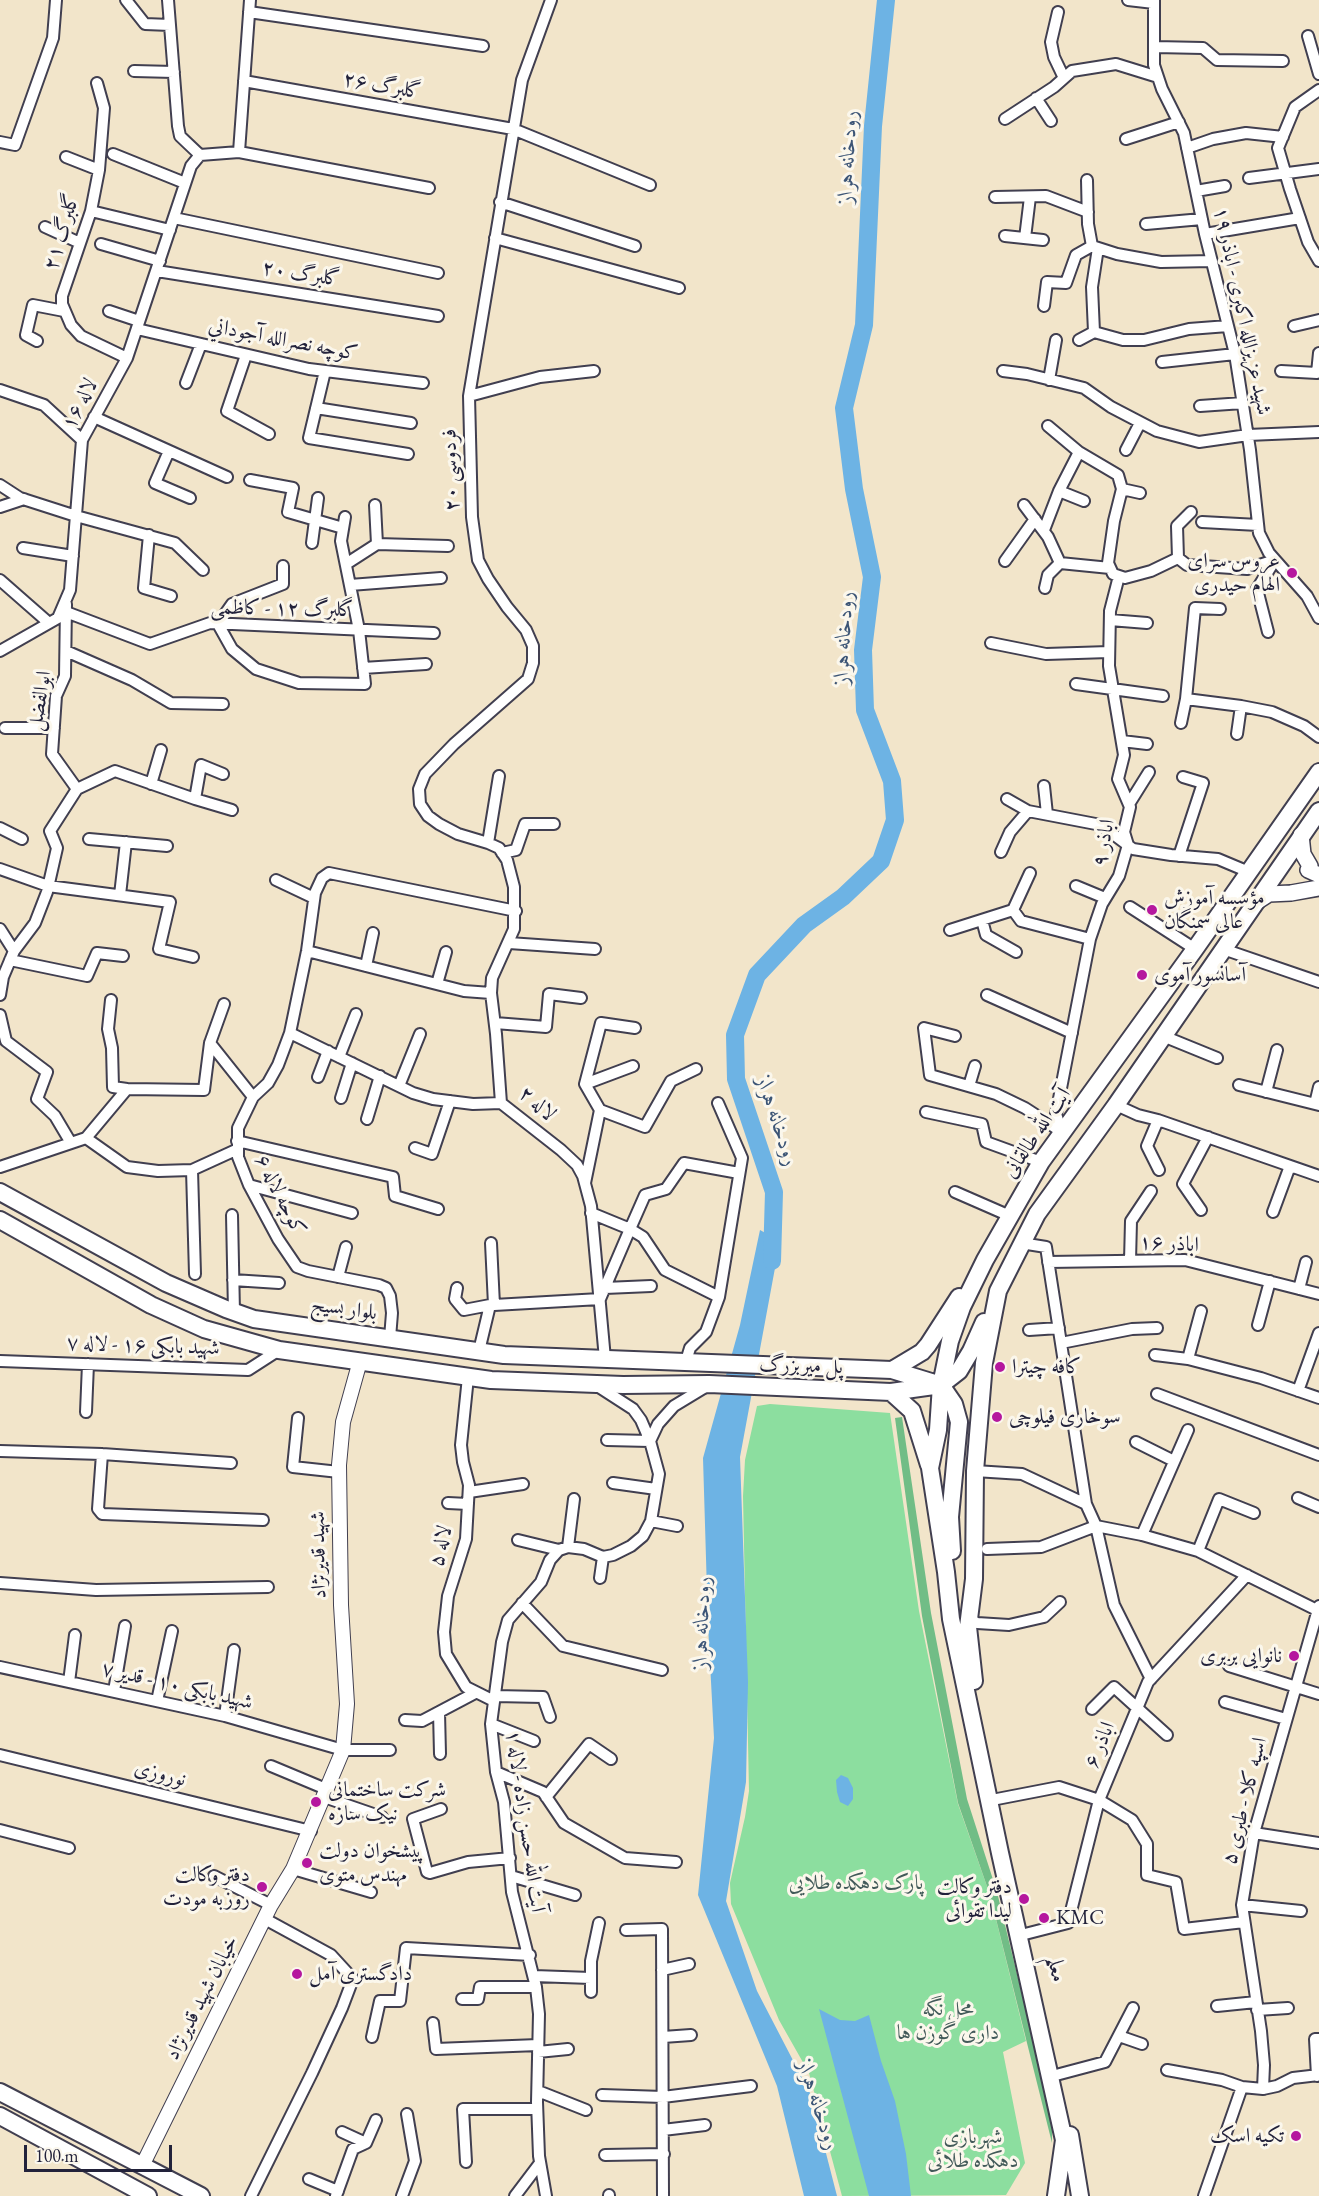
<!DOCTYPE html>
<html>
<head>
<meta charset="utf-8">
<style>
	body { margin:0 }
	#map { position:relative; width:1319px; height:2196px; overflow:hidden; background:#f2e5ca; font-family:"EB Garamond",serif }
	canvas { display:block }
	.scale { position:absolute; left:24px; top:2145px; width:148px; height:27px; box-sizing:border-box; border:3px solid #22223b; border-top:0; padding-left:8px; font-size:18px; line-height:21px; white-space:nowrap; color:#22223b; -webkit-text-stroke:4px #fbf7ec; paint-order:stroke }
</style>
</head>
<body>
<div id="map">
<canvas width="1319" height="2196"></canvas>
<div class="scale">100 m</div>
</div>
<script>
const c = document.querySelector('canvas').getContext('2d');
c.lineJoin = 'round';
function paint(path, color) { c.fillStyle = color; c.fill(path, 'evenodd'); }
const toPath = rows => new Path2D(rows.map(r => 'M' + r).join(''));
function stroke(path, color, width, dash) { c.strokeStyle = color; c.lineWidth = width; c.lineCap = dash ? 'butt' : 'round'; c.setLineDash(dash || []); c.stroke(path); }
function drawText(font, color, halo, rows, align = 'center') {
  c.font = font + ' "EB Garamond",Amiri,serif'; c.lineWidth = 6; c.setLineDash([]); c.textBaseline = 'middle'; c.strokeStyle = halo; c.fillStyle = color; for (const [text, x, y, turn = 0] of rows) {
    c.save(); c.translate(x, y); c.rotate((+turn || 0) * Math.PI / 180); c.textAlign = isNaN(turn) ? turn : align; if (halo) c.strokeText(text, 0, 0); c.fillText(text, 0, 0); c.restore();
  }
}
paint(toPath([
	[770,1404,890,1413,919,1611,958,1804,990,1895,1026,2041,1003,2052,1025,2163,1006,2195,842,2196,809,2073,779,2020,731,1904,730,1883,745,1817,749,1791,743,1496,745,1460,757,1406]
]), '#8cde9f');
paint(toPath([
	[902,1417,931,1613,967,1799,997,1892,1052,2118,1052,2143,990,1895,958,1803,922,1616,895,1418]
]), '#71bd86');
paint(toPath([
	[760,1230,780,1241,740,1457,748,1682,746,1782,726,1901,757,1991,811,2095,837,2196,804,2196,777,2086,698,1895,714,1738,708,1625,703,1458,740,1325],
	[841,1775,848,1778,853,1788,853,1799,848,1806,840,1802,837,1792,836,1780],
	[819,2009,840,2020,855,2021,869,2015,881,2061,895,2101,906,2154,911,2196,869,2196]
]), '#6db3e4');
stroke(toPath([
	[772,1261,774,1192,736,1079,735,1035,757,975,804,925,843,897,881,861,895,820,892,781,865,710,863,650,872,577,854,489,844,408,864,325,873,126,886,0]
]), '#6db3e4', 18);
const minor = toPath([
	[126,0,145,24,170,25],
	[168,0,178,126,180,136,200,155],
	[1128,0,1154,3],
	[1154,0,1154,65,1162,89,1184,133,1205,234,1235,354,1250,450,1259,533,1269,553,1307,596,1319,618],
	[249,12,483,46],
	[1058,12,1051,42,1054,57,1064,78],
	[1308,36,1319,74],
	[1155,47,1203,48,1217,60,1283,61],
	[134,71,174,72],
	[244,81,513,129,650,185],
	[97,83,104,108,99,170,91,211,62,296,62,304,71,325,81,336,127,358],
	[1319,90,1295,107,1278,148,1290,189,1308,242,1319,261],
	[1036,98,1051,121],
	[1005,119,1054,87,1072,71,1116,64,1158,77],
	[1126,139,1179,122],
	[0,142,15,145,53,38,56,0],
	[1187,148,1213,139,1246,133,1283,137],
	[239,152,429,188],
	[113,154,185,183],
	[200,155,239,152,250,0],
	[66,157,99,170],
	[1249,178,1319,169],
	[1087,180,1088,224,1092,246,1117,254,1161,262,1212,261],
	[1196,191,1225,186],
	[995,197,1046,196,1088,212],
	[500,202,635,246],
	[91,211,170,230],
	[174,218,438,273],
	[1146,224,1202,219],
	[45,227,80,243],
	[1205,234,1300,218],
	[1005,236,1043,240],
	[495,238,679,288],
	[1025,238,1030,197],
	[101,244,160,261],
	[157,271,438,316],
	[1044,306,1047,282,1066,283,1076,255,1092,246],
	[109,311,139,321],
	[1294,326,1319,320],
	[137,329,309,369,423,383],
	[1094,332,1123,340,1144,340,1189,329,1228,326],
	[1079,340,1094,332,1092,287,1098,248],
	[37,341,26,335,33,305,64,311],
	[246,355,227,411,269,434],
	[1162,362,1235,354],
	[325,371,309,438,408,454],
	[1003,371,1027,374,1084,388,1111,407,1157,431,1199,442,1248,435,1319,432],
	[1281,371,1317,373,1319,353],
	[1049,380,1056,340],
	[186,383,201,344],
	[0,390,44,405,82,440],
	[469,396,540,377,594,371],
	[1200,406,1243,403],
	[316,408,411,423],
	[94,417,227,477],
	[1048,426,1079,452,1118,475,1122,489,1140,493],
	[1126,450,1140,423],
	[169,451,155,483,190,498],
	[250,480,293,488,288,512,343,528],
	[0,485,20,498,76,516,175,543,203,570],
	[1122,489,1114,521,1108,563,1113,574,1125,578,1151,571,1178,558],
	[1059,491,1084,501],
	[375,505,377,544],
	[1024,505,1048,537,1060,563,1110,568],
	[0,507,24,499],
	[1191,512,1177,526,1178,558,1187,565,1247,569,1275,560],
	[1202,522,1258,525],
	[1044,530,1059,491,1079,452],
	[149,535,144,588,171,596],
	[312,543,318,498],
	[23,548,73,556],
	[1005,561,1035,519],
	[346,564,377,544,448,546],
	[283,566,283,584,232,604,218,624,232,649,256,669,299,683,365,684,359,630,341,541,345,517],
	[0,580,49,623],
	[350,585,441,578],
	[1045,588,1048,575,1060,563],
	[66,612,150,644,210,623,434,633],
	[1110,620,1147,623],
	[1268,632,1257,589,1275,560],
	[991,643,1046,654,1109,652],
	[0,651,58,618,70,590,82,440,127,358,191,166,200,155],
	[66,651,132,680,171,703,223,704],
	[363,668,426,664],
	[1076,684,1163,696],
	[1186,699,1241,706,1272,712,1304,726,1319,737],
	[1181,723,1186,699,1195,608,1220,609],
	[5,728,54,728],
	[1237,734,1241,706],
	[1122,741,1147,744],
	[151,784,161,750],
	[1044,786,1047,814],
	[77,789,115,771,195,799,201,765,223,774],
	[195,799,232,810],
	[1007,799,1028,811,1101,825,1133,849,1171,855,1218,859,1249,872],
	[1129,804,1149,772],
	[0,828,22,839],
	[89,839,167,846],
	[488,843,499,776],
	[1001,852,1010,832,1028,811],
	[502,853,516,850,525,824,554,824],
	[1179,856,1203,783,1183,777],
	[0,869,48,886,170,902,159,949,193,957],
	[1030,873,1013,910,1021,921,1090,939],
	[276,880,314,898],
	[1076,886,1105,898],
	[120,895,126,842],
	[1130,907,1195,949],
	[982,920,986,935,1016,952],
	[0,929,14,951],
	[950,930,1013,910],
	[509,943,595,949],
	[1223,949,1319,982],
	[307,951,464,991,491,993],
	[10,960,87,976,97,953,123,956],
	[366,966,373,933],
	[437,984,446,952],
	[0,995,3,977,14,951,35,923,47,892,57,848,50,831,77,789,52,754,56,696,65,676,66,604],
	[987,995,1072,1033],
	[111,1000,108,1029,112,1048,113,1087,127,1089],
	[0,1015,6,1041,47,1072,37,1099,55,1116,71,1143],
	[495,1023,546,1027,549,994,581,998],
	[290,1033,413,1093,433,1099,473,1104,501,1103],
	[955,1036,924,1028,930,1075,996,1094,1025,1108,1062,1132],
	[1163,1036,1217,1058],
	[210,1043,253,1097],
	[339,1057,356,1014],
	[318,1077,328,1051],
	[585,1084,633,1066],
	[1239,1085,1319,1105],
	[399,1086,420,1034],
	[969,1086,975,1066],
	[1266,1092,1277,1050],
	[341,1098,352,1063],
	[501,1103,496,1034,491,993,492,978,514,929,514,887,507,860,499,848,488,843,458,834,439,824,428,816,420,804,419,789,425,774,454,744,528,679,533,663,533,646,526,630,507,607,488,579,478,560,472,517,469,396,522,80,551,0],
	[501,1103,561,1150,577,1165,583,1176,591,1206,605,1359],
	[1315,1104,1319,1087],
	[1116,1105,1138,1115,1158,1120,1319,1176],
	[600,1110,585,1084,601,1023,635,1028],
	[926,1112,982,1124,986,1142,1041,1162],
	[367,1119,380,1076],
	[1158,1120,1147,1146,1159,1170],
	[1062,1132,1056,1114,1090,939,1102,904,1119,876,1128,845,1124,832,1130,807,1118,779,1124,755,1109,666,1110,611,1119,576],
	[86,1138,127,1089,204,1090,210,1043,224,1004],
	[237,1141,393,1177,395,1196,438,1209],
	[415,1148,432,1154,450,1101],
	[0,1167,86,1138,127,1167,158,1171,192,1170,238,1149],
	[192,1170,195,1274],
	[585,1183,600,1110,645,1127,671,1081,696,1069],
	[249,1185,352,1213],
	[955,1192,1010,1216],
	[1201,1210,1183,1184,1208,1137],
	[1273,1212,1290,1166],
	[232,1215,234,1312],
	[491,1243,494,1305],
	[1021,1243,1046,1247,1086,1504],
	[1130,1261,1131,1221,1151,1191],
	[1048,1262,1185,1260,1319,1294],
	[338,1277,346,1247],
	[233,1280,279,1283],
	[457,1288,455,1299,464,1310,490,1305],
	[605,1288,651,1286],
	[1299,1289,1306,1262],
	[719,1297,665,1270,643,1237,630,1229,645,1195,666,1189,684,1163,739,1173],
	[494,1305,600,1299,630,1229,591,1213],
	[1258,1325,1270,1281],
	[1029,1330,1059,1328],
	[390,1338,392,1313,390,1296,386,1288,379,1285,308,1271,297,1267,278,1239,249,1185,238,1157,238,1128,253,1097,268,1083,278,1065,290,1033,307,951,315,893,322,878,329,873,516,911],
	[1061,1343,1132,1329,1157,1328],
	[479,1351,490,1305,494,1305],
	[1155,1355,1188,1359,1261,1378,1319,1398],
	[1188,1359,1201,1311],
	[0,1361,248,1370,279,1350],
	[686,1361,690,1348,706,1332,719,1297,742,1158,718,1103],
	[468,1377,461,1445,463,1462,469,1485,466,1539,448,1596,444,1632,446,1654,466,1687,494,1701],
	[599,1387,633,1409,641,1420,650,1441,659,1474,651,1521,643,1536,631,1546,613,1555,603,1557],
	[1298,1391,1319,1333],
	[1157,1394,1319,1455],
	[86,1412,88,1364],
	[298,1418,293,1467,339,1472],
	[607,1440,650,1441],
	[650,1441,658,1424,674,1406,707,1386],
	[1136,1442,1174,1461],
	[0,1451,102,1454,231,1463],
	[102,1454,98,1509,102,1514,263,1520],
	[975,1471,1022,1474,1086,1504,1096,1526,1114,1605,1151,1679],
	[613,1483,656,1489],
	[469,1492,523,1484],
	[1298,1498,1319,1507],
	[448,1503,468,1504],
	[651,1521,677,1526],
	[1096,1526,1142,1535,1198,1551,1319,1611],
	[1142,1535,1188,1430],
	[518,1540,559,1550],
	[568,1547,574,1499],
	[987,1549,1041,1547,1096,1526],
	[1198,1551,1219,1499,1254,1513],
	[600,1578,603,1557],
	[0,1583,96,1590,268,1587],
	[522,1603,563,1646,662,1670],
	[969,1619,977,1623,1009,1625,1044,1617,1060,1602],
	[1229,1666,1319,1694],
	[0,1667,225,1716,343,1750,390,1750],
	[69,1682,75,1635],
	[114,1691,125,1626],
	[495,1696,543,1697,550,1717],
	[157,1701,172,1631],
	[1225,1702,1286,1719],
	[1092,1709,1114,1687,1167,1735],
	[439,1712,440,1754],
	[225,1716,234,1650],
	[405,1720,422,1721,475,1693],
	[491,1724,534,1741],
	[0,1755,311,1831],
	[271,1766,326,1789],
	[496,1772,543,1792,564,1823,625,1858,676,1862],
	[324,1797,382,1817],
	[546,1797,589,1744,611,1759],
	[997,1799,1059,1787,1099,1800,1132,1820,1147,1844,1147,1875,1176,1882,1184,1929,1244,1922],
	[441,1809,413,1819,427,1872,430,1873,468,1862,510,1858],
	[0,1830,69,1848],
	[1254,1833,1319,1843],
	[293,1869,371,1892],
	[214,1876,271,1905],
	[511,1876,575,1895],
	[1242,1905,1301,1911],
	[626,1930,662,1929,663,2196],
	[1025,1934,1068,1923,1099,1800,1148,1682,1247,1575],
	[662,1970,689,1964],
	[534,1976,591,1978],
	[591,1992,591,1961,599,1923],
	[462,1999,478,1999,480,1987,536,1987],
	[1217,2006,1256,2002],
	[1257,2010,1288,2008],
	[433,2023,436,2049,538,2045],
	[1119,2036,1142,2044],
	[372,2037,380,2001,400,2001,406,1948,530,1955],
	[663,2037,691,2035],
	[538,2052,568,2049],
	[1167,2070,1222,2080,1242,2087,1263,2089,1277,2086,1293,2078,1319,2075],
	[1056,2075,1105,2062,1133,2008],
	[1317,2076,1315,2039,1319,2039],
	[1263,2089,1264,2065,1261,2031,1242,1905,1254,1833,1319,1606],
	[538,2091,586,2110],
	[602,2095,663,2097,751,2086],
	[663,2130,705,2125],
	[342,2132,366,2143],
	[605,2155,664,2154],
	[466,2162,463,2109,537,2109],
	[309,2179,338,2191],
	[251,2196,312,2073,342,2008,353,1979,331,1955,265,1919],
	[336,2196,353,2149,366,2143,376,2120],
	[402,2196,415,2161,407,2114],
	[515,2196,540,2163],
	[546,2196,539,2156,537,2102,539,2014,536,1987,512,1892,504,1802,496,1772,491,1724,502,1642,508,1620,541,1582,550,1560,559,1550,568,1547,584,1549,603,1557],
	[609,2196,609,2195],
	[1204,2196,1242,2087]
]);
const tertiary = toPath([
	[142,2166,271,1905,293,1869,343,1750,347,1704,341,1605,339,1465,343,1422,360,1361]
]);
const secondary = toPath([
	[1301,835,1303,854,1310,866,1308,870,1319,875],
	[1255,903,1269,894,1291,893,1319,888]
]);
const primary = toPath([
	[0,1192,166,1283,226,1309,254,1319,504,1355,892,1370,941,1385,954,1404,959,1422,950,1517,952,1551],
	[0,1220,151,1305,204,1329,279,1350,491,1380,623,1385,709,1384,891,1392,941,1385,959,1371,971,1351,984,1322],
	[892,1370,922,1352,928,1345,959,1297],
	[891,1392,912,1411,929,1465],
	[974,1681,968,1627,974,1579,975,1471,984,1363,998,1291,1037,1214,1116,1105,1319,811],
	[0,2092,201,2196],
	[0,2116,148,2196],
	[1070,2135,1080,2196],
	[1056,2196,1064,2140,1000,1853,951,1619,946,1572,930,1468,938,1430,941,1385,950,1341,962,1307,985,1260,1041,1162,1195,949,1319,772]
]);
stroke(minor, '#413f50', 14);
stroke(tertiary, '#413f50', 16);
stroke(secondary, '#413f50', 18);
stroke(primary, '#413f50', 20);
stroke(minor, '#fff', 10);
stroke(tertiary, '#fff', 14);
stroke(secondary, '#fff', 15);
stroke(primary, '#fff', 16);
for (const [x, y, r, color] of [
	[1292,573,6,"#b5179e"],
	[1152,910,6,"#b5179e"],
	[1142,975,6,"#b5179e"],
	[1000,1367,6,"#b5179e"],
	[997,1417,6,"#b5179e"],
	[1294,1656,6,"#b5179e"],
	[316,1802,6,"#b5179e"],
	[307,1863,6,"#b5179e"],
	[262,1887,6,"#b5179e"],
	[1024,1899,6,"#b5179e"],
	[1044,1918,6,"#b5179e"],
	[297,1974,6,"#b5179e"],
	[1296,2136,6,"#b5179e"]
]) { const dot = new Path2D(); dot.arc(x, y, r, 0, 2 * Math.PI); c.fillStyle = color; c.fill(dot); stroke(dot, '#fbf7ec', 2); }
drawText('21px', '#22223b', '#fbf7ec', [
	["گلبرگ ۲۶",382,86,10],
	["گلبرگ ۲۱",62,232,-73],
	["گلبرگ ۲۰",301,274,9],
	["شهید عزیزالله اکبری - اباذر ۱۹",1242,311,78],
	["كوچه نصرالله آجوداني",283,340,11],
	["لاله ۱۶",80,404,-63],
	["فردوسی ۲۰",451,470,-92],
	["گلبرگ ۱۲ - کاظمی",282,609,1],
	["ابوالفضل",40,701,-81],
	["اباذر ۹",1104,843,-80],
	["لاله ۲",537,1104,41],
	["آیت الله طالقانی",1037,1133,-56],
	["کوچه لاله ۶",280,1195,63],
	["اباذر ۱۶",1169,1244,3],
	["بلوار بسیج",344,1309,8],
	["شهید بابکی ۱۶ - لاله ۷",143,1346,2],
	["پل میربزرگ",801,1366,2],
	["لاله ۵",441,1546,-77],
	["شهید قدیرنژاد",319,1555,-91],
	["شهید بابکی ۱۰ - قدیر ۷",177,1686,13],
	["اباذر ۶",1100,1745,-67],
	["نوروزی",160,1774,14],
	["اسپه کلا - طبری ۵",1245,1801,-76],
	["آیت الله حسن زاده - لاله ۱",525,1821,82],
	["معلم",1056,1969,78],
	["خيابان شهيد قديرنژاد",202,1998,-63]
]);
drawText('21px', '#22223b', '#fbf7ec', [
	["عروس سرای",1280,561,"right"],
	["الهام حیدری",1280,585,"right"],
	["مؤسسه آموزش",1164,898],
	["عالی سمنگان",1164,922],
	["آسانسور آموی",1154,975],
	["کافه چیترا",1012,1367],
	["سوخاری فیلوچی",1009,1417],
	["نانوایی بربری",1282,1656,"right"],
	["شرکت ساختمانی",328,1790],
	["نیک سازه",328,1814],
	["پیشخوان دولت",319,1851],
	["مهندس متوی",319,1875],
	["دفتر وکالت",250,1875,"right"],
	["روزبه مودت",250,1899,"right"],
	["دفتر وکالت",1012,1887,"right"],
	["لیدا تقوائی",1012,1911,"right"],
	["KMC",1056,1918],
	["دادگستری آمل",309,1974],
	["تکیه اسک",1284,2136,"right"]
], 'left');
drawText('21px', '#425a59', '#fbf7ec', [
	["پارک دهکده طلایی",856,1883],
	["محل نگه",948,2009],
	["داری گوزن ها",948,2033],
	["شهربازی",973,2137],
	["دهکده طلائی",973,2161]
]);
drawText('italic 22px', '#3c5576', '#fbf7ec', [
	["رودخانه هراز",848,157,-87],
	["رودخانه هراز",844,638,-87],
	["رودخانه هراز",777,1121,72],
	["رودخانه هراز",702,1623,-88],
	["رودخانه هراز",818,2105,72]
]);
</script>
</body>
</html>
